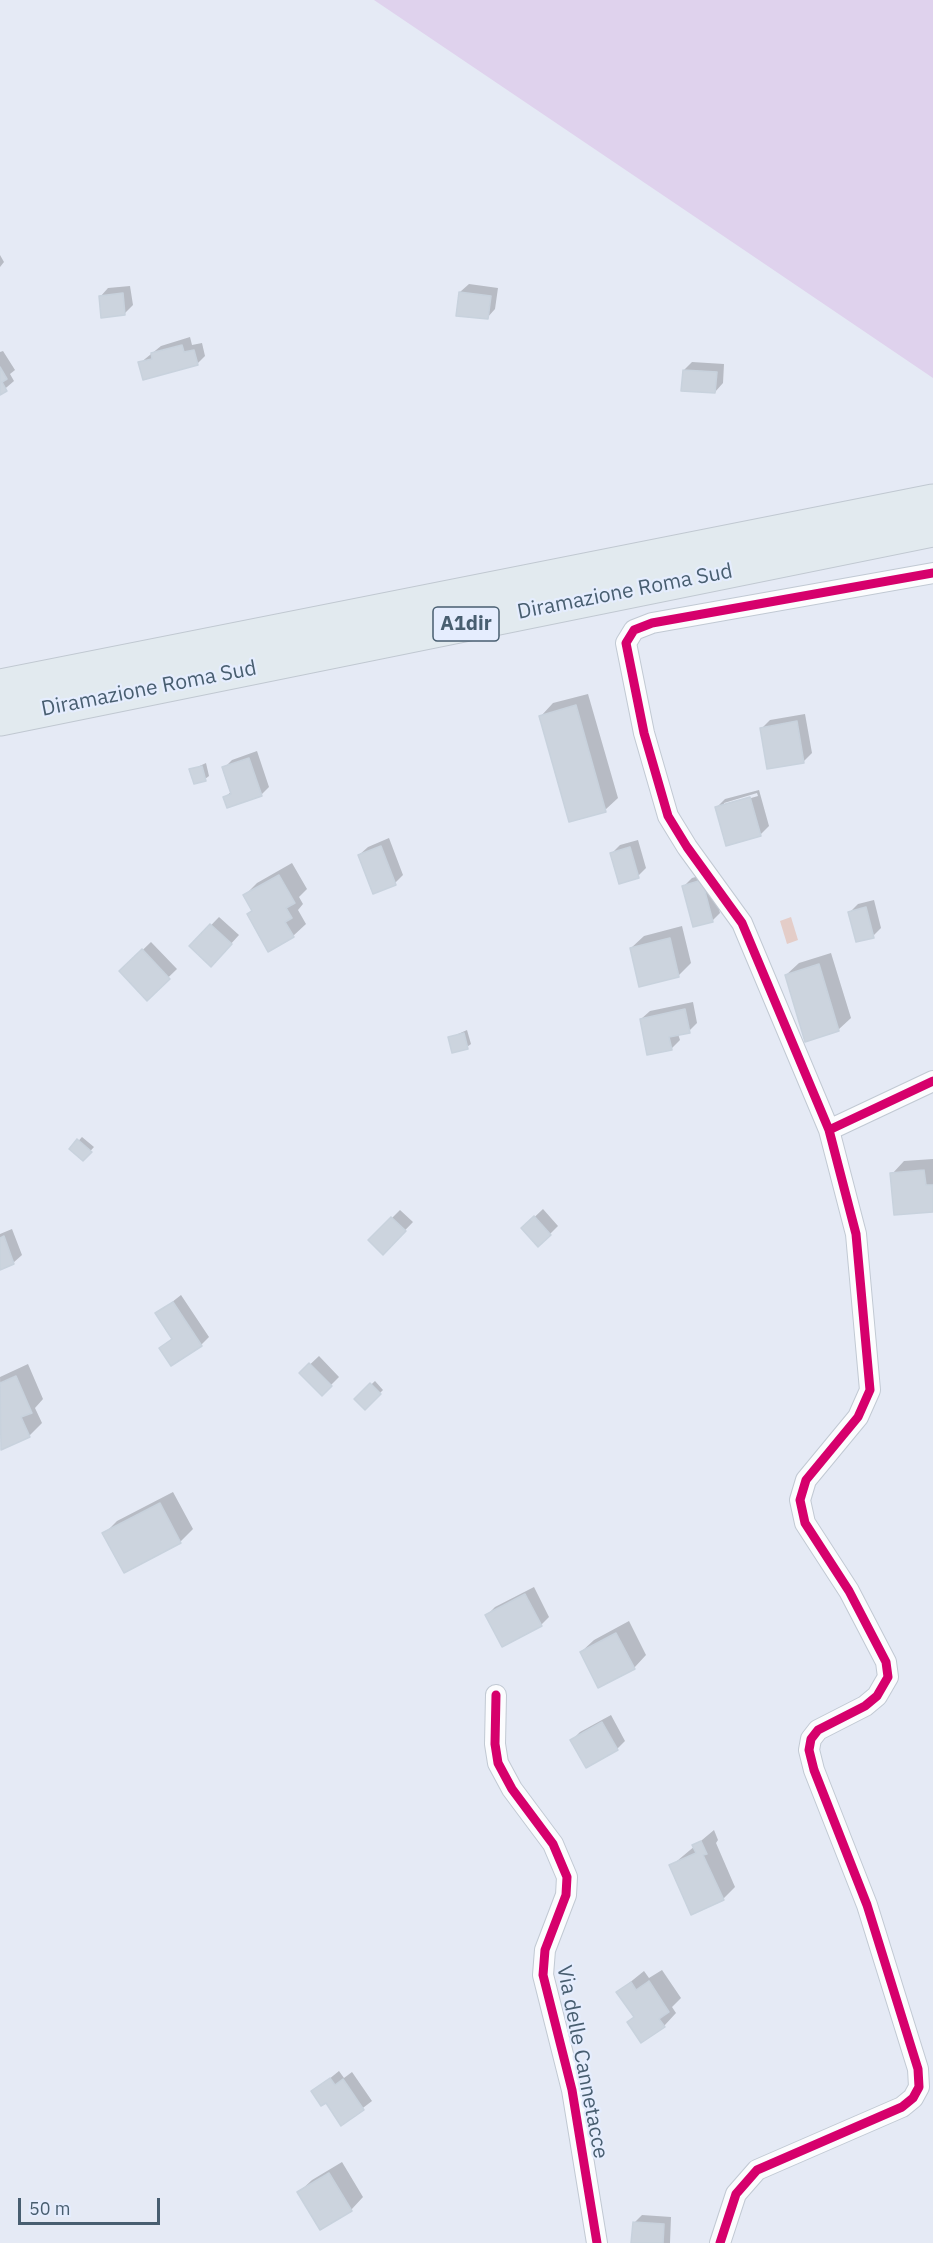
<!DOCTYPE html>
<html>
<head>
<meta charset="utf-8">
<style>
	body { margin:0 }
	#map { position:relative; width:933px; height:2243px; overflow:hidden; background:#e5eaf5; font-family:"IBM Plex Sans",sans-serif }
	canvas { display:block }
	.scale { position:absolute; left:18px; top:2198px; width:142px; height:27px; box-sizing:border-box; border:3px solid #485e70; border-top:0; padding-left:8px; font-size:18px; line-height:21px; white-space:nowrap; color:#485e70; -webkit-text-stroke:4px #e5edfe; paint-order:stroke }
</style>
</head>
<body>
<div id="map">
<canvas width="933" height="2243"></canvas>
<div class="scale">50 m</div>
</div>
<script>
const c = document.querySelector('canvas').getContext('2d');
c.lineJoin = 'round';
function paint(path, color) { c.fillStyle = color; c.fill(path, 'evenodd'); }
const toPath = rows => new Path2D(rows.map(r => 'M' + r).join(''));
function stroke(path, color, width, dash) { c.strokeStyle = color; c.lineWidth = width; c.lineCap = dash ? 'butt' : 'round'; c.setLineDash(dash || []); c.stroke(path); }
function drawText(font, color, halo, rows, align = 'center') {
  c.font = font + ' "IBM Plex Sans",sans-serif'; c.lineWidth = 4.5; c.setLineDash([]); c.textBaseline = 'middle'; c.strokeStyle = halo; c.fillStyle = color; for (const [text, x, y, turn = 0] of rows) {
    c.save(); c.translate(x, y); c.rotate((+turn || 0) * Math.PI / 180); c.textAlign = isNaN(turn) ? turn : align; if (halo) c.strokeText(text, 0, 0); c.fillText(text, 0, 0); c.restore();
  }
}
paint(toPath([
	[374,0,933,0,933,378,747,252]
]), '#dfd2ed');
paint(toPath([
	[791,917,798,940,787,944,780,921]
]), '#e4cdc8');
paint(toPath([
	[0,255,4,262,0,267],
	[469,284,498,288,495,309,487,318,460,292],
	[130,286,133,305,124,314,100,297,108,288],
	[190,337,192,345,202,343,205,356,197,364,140,363,161,346],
	[3,351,15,370,10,374,14,381,0,393,0,352],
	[692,362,724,364,723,383,715,392,684,370],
	[588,694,618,798,605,810,541,716,553,703],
	[805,714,812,753,804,761,762,728,770,720],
	[257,751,269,787,261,795,225,797,232,791,224,768,232,760],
	[206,763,209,776,205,779,191,770],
	[759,790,769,826,761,834,727,844,717,807,725,799],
	[757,793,758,796,724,806,724,803],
	[389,838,403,875,395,883,359,855,368,847],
	[638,840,646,868,638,876,612,853,620,845],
	[292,863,307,889,299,897,303,904,298,910,306,924,293,936,253,910,245,895,257,883],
	[710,873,720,913,712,921,684,886,692,878],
	[874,900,881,928,873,936,850,912,858,904],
	[219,917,239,935,219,957,191,946],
	[682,926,691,963,678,976,631,948,644,936],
	[151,942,177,969,147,998,121,971],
	[831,953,851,1018,838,1030,786,975,799,963],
	[693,1002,697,1023,689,1031,678,1034,680,1040,671,1049,641,1019,650,1011],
	[467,1030,471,1044,467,1047,449,1038],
	[82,1137,94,1147,83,1159,71,1149],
	[933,1159,933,1210,892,1174,904,1161],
	[543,1209,558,1226,550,1234,523,1228],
	[400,1210,413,1222,383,1253,370,1240],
	[12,1229,22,1255,13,1263,0,1268,0,1234],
	[181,1295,209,1337,201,1345,161,1348,173,1338,157,1314],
	[319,1356,339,1377,322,1394,301,1373],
	[28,1364,43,1399,35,1408,42,1423,29,1436,2,1448,0,1377],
	[375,1381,383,1390,365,1408,356,1399],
	[173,1492,193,1529,180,1542,104,1534,117,1521],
	[534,1587,549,1617,541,1625,487,1615,495,1607],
	[629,1621,646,1655,634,1668,581,1652,594,1640],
	[611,1715,625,1741,617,1749,572,1740,580,1732],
	[714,1830,718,1840,716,1843,735,1887,723,1899,671,1866],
	[662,1970,681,1998,672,2007,676,2013,664,2026,629,2022,635,2016,618,1992,644,1971,649,1978],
	[339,2071,344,2078,352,2072,372,2101,342,2124,326,2101,313,2092],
	[342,2162,363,2197,351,2210,299,2192,312,2180],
	[642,2215,671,2217,670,2243,633,2243,634,2223]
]), '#0003');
const building = toPath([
	[459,292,491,296,488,319,456,316,459,292],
	[123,293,125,315,101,318,99,296,123,293],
	[182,345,184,352,194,350,198,365,143,380,138,362,152,359,151,353,182,345],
	[0,367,7,379,2,382,7,391,0,395,0,367],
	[683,370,717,372,715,393,681,391,683,370],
	[576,705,606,812,569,822,539,716,576,705],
	[797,721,804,763,767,769,760,728,797,721],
	[249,758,262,796,227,808,223,797,231,794,222,767,249,758],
	[202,766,206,781,194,784,189,769,202,766],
	[750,797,761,836,726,846,715,807,750,797],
	[381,846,396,885,373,894,358,855,381,846],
	[630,847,639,878,619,884,610,853,630,847],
	[279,875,295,903,286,908,292,918,285,922,294,937,268,952,247,914,252,911,243,895,279,875],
	[702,880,713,922,693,927,682,886,702,880],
	[866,907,874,938,856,942,848,912,866,907],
	[210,924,232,944,211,967,189,946,210,924],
	[670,938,679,977,639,987,630,948,670,938],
	[142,949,170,979,147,1001,119,971,142,949],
	[819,964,839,1031,805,1042,785,975,819,964],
	[685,1009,690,1033,669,1037,672,1050,647,1055,640,1019,685,1009],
	[464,1033,468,1049,452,1053,448,1037,464,1033],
	[77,1139,92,1152,83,1161,69,1149,77,1139],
	[924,1170,926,1185,933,1185,933,1212,894,1215,890,1173,924,1170],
	[534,1216,551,1235,538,1247,521,1228,534,1216],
	[391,1217,406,1231,383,1255,368,1240,391,1217],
	[4,1236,14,1264,0,1270,0,1238,4,1236],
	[173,1302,202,1346,171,1366,159,1348,172,1339,155,1313,173,1302],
	[309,1363,332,1386,322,1396,299,1373,309,1363],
	[16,1376,32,1413,21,1417,30,1437,1,1450,0,1383,16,1376],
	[370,1383,381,1394,365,1410,354,1399,370,1383],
	[160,1503,181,1543,124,1573,102,1533,160,1503],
	[525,1594,542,1626,502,1647,485,1615,525,1594],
	[616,1633,635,1669,598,1688,580,1652,616,1633],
	[602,1722,618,1750,586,1768,570,1740,602,1722],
	[701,1841,707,1854,703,1855,724,1900,691,1915,669,1865,696,1853,692,1845,701,1841],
	[649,1981,669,2012,659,2019,665,2027,641,2043,627,2022,634,2017,616,1992,631,1982,636,1990,649,1981],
	[330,2078,335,2085,343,2079,364,2110,341,2126,326,2103,321,2106,311,2091,330,2078],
	[329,2173,352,2211,320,2230,297,2192,329,2173],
	[633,2222,664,2224,663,2243,631,2243,633,2222]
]);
paint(building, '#ccd4de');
stroke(building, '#c8d2dd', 1.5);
const street = toPath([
	[829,1130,742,923,687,847,668,816,644,733,626,643,634,630,652,623,933,573],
	[496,1695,495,1744,498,1763,512,1789,553,1844,567,1877,566,1895,545,1950,543,1975,572,2090,597,2243],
	[720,2243,736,2194,757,2170,902,2107,913,2098,919,2087,918,2069,867,1905,814,1770,809,1750,811,1739,818,1730,865,1706,877,1696,888,1677,886,1662,849,1591,805,1523,800,1500,806,1480,858,1417,870,1390,856,1234,829,1130,933,1081]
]);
const highway = toPath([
	[0,686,933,501],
	[0,719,933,530]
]);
stroke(street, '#c1c9d3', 22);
stroke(highway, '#c0c8d1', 35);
stroke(street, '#fbfcfe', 20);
stroke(highway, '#e2eaef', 33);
stroke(toPath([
	[829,1130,742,923,687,847,668,816,644,733,626,643,634,630,652,623,933,573],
	[496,1695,495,1744,498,1763,512,1789,553,1844,567,1877,566,1895,545,1950,543,1975,572,2090,597,2243],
	[720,2243,736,2194,757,2170,902,2107,913,2098,919,2087,918,2069,867,1905,814,1770,809,1750,811,1739,818,1730,865,1706,877,1696,888,1677,886,1662,849,1591,805,1523,800,1500,806,1480,858,1417,870,1390,856,1234,829,1130,933,1081]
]), '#d6006c', 9);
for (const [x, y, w] of [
	[466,624,66]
]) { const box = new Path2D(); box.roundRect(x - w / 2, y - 17, w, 34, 4.5); c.fillStyle = '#e5edfe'; c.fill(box); stroke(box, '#485e70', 1.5); }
drawText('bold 20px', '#485e70', null, [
	["A1dir",466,624]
]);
drawText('21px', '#485e70', '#e5edfe', [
	["Diramazione Roma Sud",625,592,-11],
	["Diramazione Roma Sud",149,689,-11],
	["Via delle Cannetacce",582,2062,79]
]);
</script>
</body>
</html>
